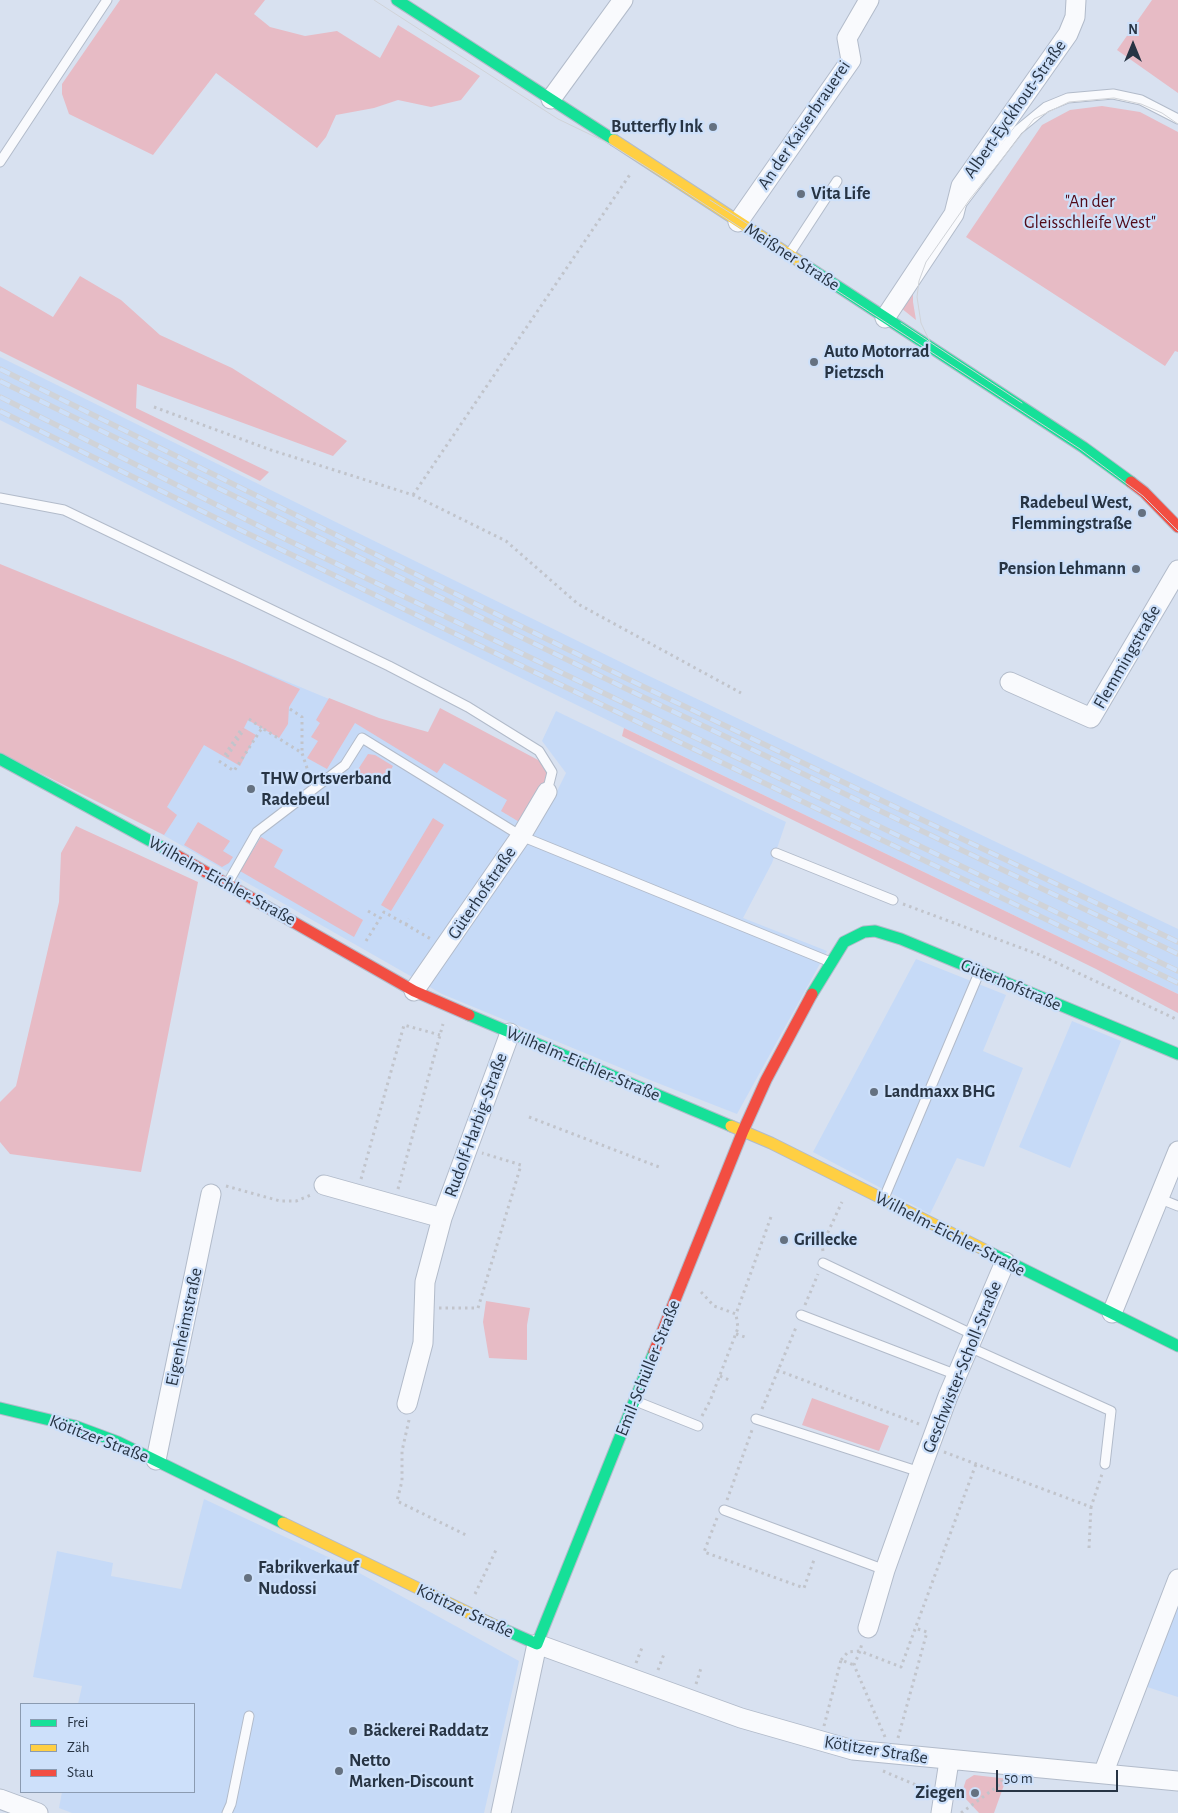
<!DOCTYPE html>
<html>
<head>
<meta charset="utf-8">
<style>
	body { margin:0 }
	#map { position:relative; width:1178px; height:1813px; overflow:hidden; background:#d8e1f0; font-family:"Alegreya Sans",sans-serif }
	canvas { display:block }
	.legend { position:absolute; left:20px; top:1703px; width:175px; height:90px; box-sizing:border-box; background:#cde0fa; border:1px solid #8b9bb1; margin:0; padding:6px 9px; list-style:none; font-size:15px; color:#273444 }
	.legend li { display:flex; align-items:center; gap:10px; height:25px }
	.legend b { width:25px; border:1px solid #8b9bb1 }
	.north { position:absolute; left:1108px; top:20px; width:50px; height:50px; -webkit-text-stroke:4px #cde0fa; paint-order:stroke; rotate:0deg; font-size:14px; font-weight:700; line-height:20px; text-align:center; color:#273444 }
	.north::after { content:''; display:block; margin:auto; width:18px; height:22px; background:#273444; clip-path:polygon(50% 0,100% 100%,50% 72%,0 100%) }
	.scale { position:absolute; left:996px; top:1770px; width:122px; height:22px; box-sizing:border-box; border:2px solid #273444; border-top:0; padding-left:6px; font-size:15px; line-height:18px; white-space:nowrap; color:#273444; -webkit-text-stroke:4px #cde0fa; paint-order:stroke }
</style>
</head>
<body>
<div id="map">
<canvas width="1178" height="1813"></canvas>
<ul class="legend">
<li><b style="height:6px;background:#16e098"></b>Frei</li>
<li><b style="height:6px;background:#ffcf43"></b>Zäh</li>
<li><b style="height:6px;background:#f24e42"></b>Stau</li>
</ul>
<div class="north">N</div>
<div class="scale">50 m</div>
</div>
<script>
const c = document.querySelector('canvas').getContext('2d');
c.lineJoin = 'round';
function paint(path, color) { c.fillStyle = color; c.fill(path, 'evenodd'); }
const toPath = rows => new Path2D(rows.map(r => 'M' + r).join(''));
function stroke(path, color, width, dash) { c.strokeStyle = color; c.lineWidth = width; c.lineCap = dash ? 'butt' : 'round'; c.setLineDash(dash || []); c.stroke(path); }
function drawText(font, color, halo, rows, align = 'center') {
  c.font = font + ' "Alegreya Sans",sans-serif'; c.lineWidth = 4.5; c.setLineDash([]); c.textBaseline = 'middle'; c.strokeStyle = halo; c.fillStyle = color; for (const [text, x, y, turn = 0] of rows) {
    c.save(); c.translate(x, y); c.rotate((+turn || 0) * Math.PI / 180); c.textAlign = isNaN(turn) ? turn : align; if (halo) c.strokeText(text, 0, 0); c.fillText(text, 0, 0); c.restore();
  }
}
paint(toPath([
	[0,357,647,675,1178,929,1178,994,624,728,254,548,0,420],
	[235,660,556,793,566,773,542,741,556,711,786,822,772,863,743,918,827,951,737,1114,655,1082,442,994,137,820],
	[916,959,1006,995,983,1051,1023,1068,984,1167,957,1158,930,1214,813,1152],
	[1072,1021,1121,1041,1070,1168,1019,1147],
	[204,1499,343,1564,519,1661,484,1813,72,1813,59,1808,62,1792,194,1792,194,1704,78,1704,82,1686,33,1677,57,1551,113,1563,111,1576,181,1589],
	[1178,1597,1178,1697,1144,1686]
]), '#c6daf7');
paint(toPath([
	[120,0,265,0,254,14,270,27,305,36,337,31,380,58,398,25,480,76,461,100,431,107,398,100,374,108,336,115,326,137,317,148,216,73,153,155,69,114,62,94,62,84],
	[1152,0,1178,0,1178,93,1117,50],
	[1102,106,1140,112,1178,132,1178,352,1175,351,1165,366,966,237,1042,125,1070,110],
	[80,276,121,300,160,335,232,368,347,441,333,456,137,384,136,408,269,472,260,481,0,351,0,286,53,317],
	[913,288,913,302,916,320,901,308],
	[0,564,235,660,300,689,289,707,288,724,279,738,248,720,244,728,256,735,240,766,204,745,167,807,177,815,164,835,0,753],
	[329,698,379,718,428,732,440,708,540,761,547,773,543,787,521,823,501,811,507,800,444,763,437,773,355,723,327,769,307,758,318,741,311,737,320,723,316,720],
	[624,728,1178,994,1178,1013,1096,969,622,736],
	[368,754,375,755,393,766,381,787,357,771],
	[433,818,444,825,391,911,381,905],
	[198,822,230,841,223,851,233,857,229,863,222,867,184,845],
	[76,826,198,882,141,1172,10,1154,0,1142,0,1102,16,1086,59,902,61,853],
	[261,837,283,850,274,867,363,920,354,937,240,871],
	[486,1301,530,1308,527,1325,527,1360,489,1358,483,1322],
	[812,1398,889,1426,879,1451,802,1425],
	[974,1775,1009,1779,1004,1785,994,1813,979,1813,965,1798,963,1789,966,1780]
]), '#e7bbc5');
const lane = toPath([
	[0,162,107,0],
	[961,205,1018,130,1046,107,1068,98,1113,94,1141,100,1178,119],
	[790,253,837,181],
	[0,498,64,510,389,666,468,707,539,751,552,772,547,792],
	[776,853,893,900],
	[229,881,257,832,345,765,362,738,521,836,828,961],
	[884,1198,979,973],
	[1158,1198,1178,1206],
	[823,1263,974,1335],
	[801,1315,957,1375],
	[969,1347,1111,1411,1105,1464],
	[638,1402,698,1426],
	[756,1419,920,1472],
	[724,1510,885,1570],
	[227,1813,231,1804,249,1716]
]);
const street = toPath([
	[551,99,623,0],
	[738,222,851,60,847,38,869,0],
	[885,318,954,214,961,186,1068,34,1075,17,1076,0],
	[1010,682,1091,718,1178,570],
	[414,991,521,836,547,792],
	[324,1185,442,1218],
	[1112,1313,1178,1151],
	[407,1404,423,1343,425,1282,442,1218,510,1033],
	[156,1460,211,1194],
	[868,1628,885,1570,920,1472,948,1396,1005,1262],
	[1103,1774,1178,1579],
	[0,1799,38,1813],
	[501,1813,537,1644,741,1718,853,1750,1178,1781],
	[941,1813,949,1761]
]);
const fast = toPath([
	[397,0,614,140],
	[805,265,1083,447,1131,482],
	[0,759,169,851],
	[812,994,844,942,864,932,875,931,901,939,1178,1054],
	[469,1015,731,1126],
	[989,1252,1178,1346],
	[0,1408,75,1426,118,1442,283,1523],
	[496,1626,537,1644,654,1352]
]);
const slow = toPath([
	[614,140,805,265],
	[731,1126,771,1143,989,1252],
	[283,1523,496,1626]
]);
const jam = toPath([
	[1131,482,1144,492,1178,527],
	[169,851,414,991,469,1015],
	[654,1352,743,1131,766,1080,812,994]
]);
stroke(lane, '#b2bbca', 11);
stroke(street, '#b2bbca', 21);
stroke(fast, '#b2bbca', 13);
stroke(slow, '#b2bbca', 13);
stroke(jam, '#b2bbca', 13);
stroke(toPath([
	[154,407,271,450,413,495,506,541,578,604,741,693],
	[413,495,631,173],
	[290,709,302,717,302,752],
	[249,719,262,728],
	[225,755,242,728],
	[227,757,244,729],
	[219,761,234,771,262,728,302,753,310,777],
	[903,904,1040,955,1178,1020],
	[368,911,380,918],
	[406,925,409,919],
	[366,941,384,912,431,939],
	[529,1117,659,1167],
	[361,1179,404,1025,440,1035],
	[226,1186,280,1201,296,1201,311,1195],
	[398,1189,443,1024],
	[823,1251,822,1245,842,1202],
	[701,1292,714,1306,736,1314,772,1214],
	[805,1305,818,1274],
	[439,1308,478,1308,521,1165,482,1153],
	[736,1334,745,1337],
	[777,1370,919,1424],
	[720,1376,729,1380],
	[762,1409,797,1325],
	[702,1416,710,1401,738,1328,736,1314],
	[409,1420,402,1451,402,1481,397,1501,466,1535],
	[944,1452,1091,1507,1102,1474],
	[727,1500,752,1430],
	[717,1518,704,1552,804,1588,815,1557],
	[1089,1548,1091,1507],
	[475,1594,496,1550],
	[841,1660,848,1652,860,1651,862,1643],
	[636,1663,643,1645],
	[658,1670,664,1654],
	[696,1684,701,1668],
	[824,1726,841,1660,854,1665],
	[885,1737,854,1665,860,1651,901,1667,976,1464],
	[898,1738,927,1632,915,1628],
	[883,1771,928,1790],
	[961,1813,1002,1783,1002,1780]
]), '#c1c4cb', 3, [2.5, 4]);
stroke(lane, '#f9fafd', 9);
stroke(street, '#f9fafd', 19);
stroke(fast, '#16e098', 11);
stroke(slow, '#ffcf43', 11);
stroke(jam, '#f24e42', 11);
stroke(toPath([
	[374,0,558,119,610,144,675,185,1080,449,1143,496,1178,531],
	[710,200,798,256],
	[901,323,1022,403],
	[930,342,921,323,917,297,919,281,926,262,970,199,1034,119,1069,102,1114,98,1141,104,1162,113,1178,124]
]), '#d0d3d8', 1);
const rail = toPath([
	[0,369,644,687,1178,942],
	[0,381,639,695,1178,954],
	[0,397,277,535,1178,971],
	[0,411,228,524,1178,983]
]);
stroke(rail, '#d0d3d8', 5.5);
stroke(rail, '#cde0fa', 4, [11]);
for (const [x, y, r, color] of [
	[713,127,5,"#657180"],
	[801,194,5,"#657180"],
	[814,362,5,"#657180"],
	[1142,513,5,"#657180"],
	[1136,569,5,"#657180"],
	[251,789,5,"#657180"],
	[874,1092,5,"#657180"],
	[784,1240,5,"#657180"],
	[248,1578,5,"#657180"],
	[353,1731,5,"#657180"],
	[339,1771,5,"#657180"],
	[975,1793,5,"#657180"]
]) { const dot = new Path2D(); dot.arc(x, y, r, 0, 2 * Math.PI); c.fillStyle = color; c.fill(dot); stroke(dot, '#cde0fa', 2); }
drawText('18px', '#273444', '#cde0fa', [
	["Albert-Eyckhout-Straße",1015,109,-55],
	["An der Kaiserbrauerei",804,125,-56],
	["Meißner Straße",792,257,33],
	["Flemmingstraße",1127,657,-60],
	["Wilhelm-Eichler-Straße",222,881,29],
	["Güterhofstraße",482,893,-56],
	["Güterhofstraße",1011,985,23],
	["Wilhelm-Eichler-Straße",583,1064,23],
	["Rudolf-Harbig-Straße",476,1125,-70],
	["Wilhelm-Eichler-Straße",950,1234,27],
	["Eigenheimstraße",184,1327,-78],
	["Geschwister-Scholl-Straße",962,1367,-68],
	["Emil-Schüller-Straße",648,1368,-68],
	["Kötitzer Straße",99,1439,21],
	["Kötitzer Straße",465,1611,25],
	["Kötitzer Straße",876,1750,9]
]);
drawText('bold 18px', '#273444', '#cde0fa', [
	["Butterfly Ink",703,127,"right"],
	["Vita Life",811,194],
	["Auto Motorrad",824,352],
	["Pietzsch",824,373],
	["Radebeul West,",1132,503,"right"],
	["Flemmingstraße",1132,524,"right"],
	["Pension Lehmann",1126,569,"right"],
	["THW Ortsverband",261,779],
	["Radebeul",261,800],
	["Landmaxx BHG",884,1092],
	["Grillecke",794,1240],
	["Fabrikverkauf",258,1568],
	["Nudossi",258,1589],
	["Bäckerei Raddatz",363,1731],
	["Netto",349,1761],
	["Marken-Discount",349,1782],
	["Ziegen",965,1793,"right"]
], 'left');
drawText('18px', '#520b19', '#cde0fa', [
	["\"An der",1090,202],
	["Gleisschleife West\"",1090,223]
]);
</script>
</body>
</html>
